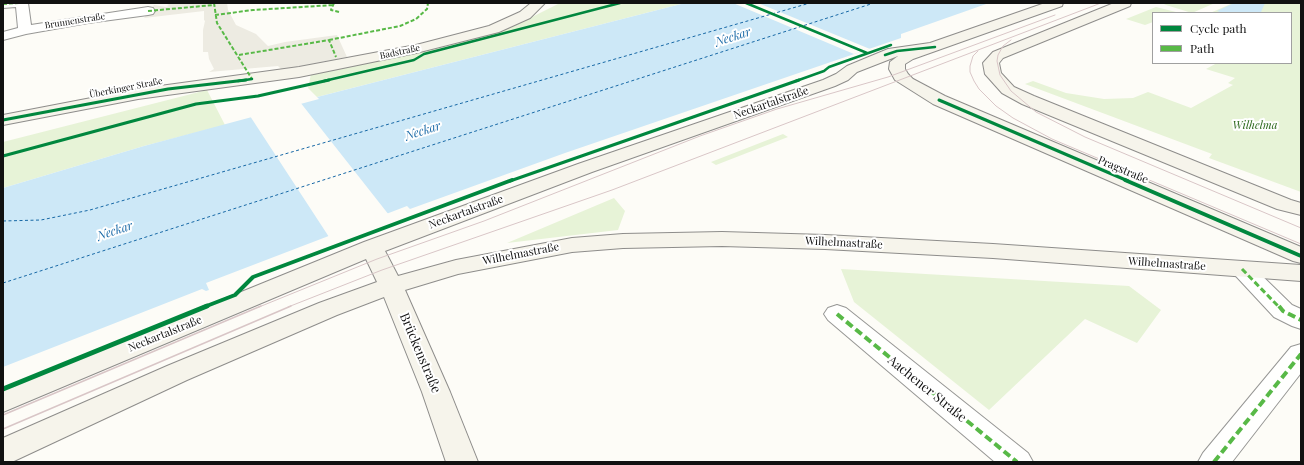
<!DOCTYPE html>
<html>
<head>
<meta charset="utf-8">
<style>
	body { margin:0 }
	#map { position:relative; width:1304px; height:465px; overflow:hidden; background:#fdfcf7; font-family:"Playfair Display",serif }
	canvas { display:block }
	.frame { position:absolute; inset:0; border:4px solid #111; pointer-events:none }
	.legend { position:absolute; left:1152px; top:12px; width:140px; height:52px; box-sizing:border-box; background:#fff; border:1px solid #a0a0a0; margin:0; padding:5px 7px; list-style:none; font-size:12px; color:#111 }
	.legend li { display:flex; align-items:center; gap:8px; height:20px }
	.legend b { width:20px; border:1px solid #a0a0a0 }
</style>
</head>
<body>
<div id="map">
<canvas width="1304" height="465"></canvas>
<div class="frame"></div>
<ul class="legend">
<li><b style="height:5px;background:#00873e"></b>Cycle path</li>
<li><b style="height:5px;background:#58b947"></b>Path</li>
</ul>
</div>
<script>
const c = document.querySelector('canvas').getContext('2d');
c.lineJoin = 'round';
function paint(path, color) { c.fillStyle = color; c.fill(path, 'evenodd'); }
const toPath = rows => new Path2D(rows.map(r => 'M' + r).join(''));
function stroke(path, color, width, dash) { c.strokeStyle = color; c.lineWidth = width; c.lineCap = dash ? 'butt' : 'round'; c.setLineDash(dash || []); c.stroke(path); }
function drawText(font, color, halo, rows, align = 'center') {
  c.font = font + ' "Playfair Display",serif'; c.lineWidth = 4; c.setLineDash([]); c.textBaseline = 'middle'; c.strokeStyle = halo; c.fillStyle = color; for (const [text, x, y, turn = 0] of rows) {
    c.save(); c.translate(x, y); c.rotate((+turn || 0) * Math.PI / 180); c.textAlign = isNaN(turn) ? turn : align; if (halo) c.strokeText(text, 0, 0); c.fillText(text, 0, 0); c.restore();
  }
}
paint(toPath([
	[560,3,685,3,317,97,308,88,311,74,451,45,512,27],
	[1166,3,1215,3,1192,13,1166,5,1164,4],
	[1233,3,1301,3,1301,192,1209,158,1212,154,1025,84,1033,81,1066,93,1104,99,1133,98,1148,92,1191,108,1233,85,1228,83,1235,78,1206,69,1217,63,1291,63,1291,13,1210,13],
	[1156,7,1176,12,1153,13,1153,22,1145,25,1126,19],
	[207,90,225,125,144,146,3,188,3,142],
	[783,134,788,137,716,165,711,162],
	[614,198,625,211,618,230,507,243],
	[841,269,1129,286,1161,310,1137,343,1085,319,989,410,854,302]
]), '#e7f3d7');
paint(toPath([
	[171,3,227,3,228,10,236,25,256,34,268,46,285,42,337,35,347,57,282,70,278,66,209,72,214,69,209,59,208,52,203,52,203,30,205,21,204,20,204,11,144,18,154,5,166,7,169,6,167,5]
]), '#edebe2');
paint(toPath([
	[685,3,989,3,901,34,901,38,565,153,410,209,407,206,206,283,209,290,206,291,202,289,3,367,3,188,144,146,319,99,317,97,325,95],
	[1234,3,1265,3,1261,12,1223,13,1217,11]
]), '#cde8f7');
paint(toPath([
	[733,3,758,3,870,49,854,54],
	[300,102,389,215,329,237,250,116]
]), '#fdfcf7');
stroke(toPath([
	[3,221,41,220,90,210,810,3],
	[3,283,874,3]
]), '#1768a6', 1, [3, 2.5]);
const minor = toPath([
	[3,3,28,3,31,25,148,7,153,8,155,11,153,14,148,15,88,23,26,34,3,40,3,32,18,28,16,7,3,8,3,3],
	[1242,261,1250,264,1292,305,1301,309,1301,329,1292,326,1274,317,1234,274,1230,269,1234,264,1242,261],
	[837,305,846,308,1028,453,1033,462,995,462,828,320,824,314,828,308,837,305],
	[1301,344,1301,373,1232,462,1198,462,1203,453,1291,347,1301,344]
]);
const secondary = toPath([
	[531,3,545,3,530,18,499,32,416,53,299,77,138,99,3,125,3,115,138,89,299,67,416,45,489,26,520,12,531,3],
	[1045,3,1063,3,1062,6,913,59,905,64,905,69,908,74,913,79,945,96,1301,247,1301,263,1293,261,933,104,895,80,889,69,890,62,898,56,857,72,848,80,835,86,592,172,385,251,398,276,456,260,572,238,623,234,722,232,825,235,993,244,1301,265,1301,281,993,258,825,249,722,246,623,248,572,252,458,274,405,290,450,392,478,462,446,462,422,392,384,297,337,315,187,380,14,461,3,462,3,438,167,366,319,303,377,282,366,259,3,412,3,389,364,242,578,164,823,80,836,74,847,66,888,49,930,43,1045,3],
	[1114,3,1131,3,1130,6,1003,58,999,63,1001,73,1014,87,1034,96,1291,200,1301,203,1301,215,1277,209,1022,104,1002,93,985,74,983,63,993,52,1114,3]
]);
stroke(minor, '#979795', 2);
stroke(secondary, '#8e8d8b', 2);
paint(minor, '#fffffe');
paint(secondary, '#f6f4eb');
stroke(toPath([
	[1011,40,1003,46,998,55,997,61,1000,75,1011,91,1036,112,1085,137,1301,228],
	[978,51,973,56,970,66,970,72,974,81,979,89,996,106,1013,118,1052,139,1301,244],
	[259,307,377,259,484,221,700,136,777,109,888,77,1055,15],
	[288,307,382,270,612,190,1101,3]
]), '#d9c6c7', 1);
stroke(toPath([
	[3,415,261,306],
	[3,429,291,306]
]), '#d9c6c7', 1.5);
stroke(toPath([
	[214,3,217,23,252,79],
	[334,3,331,10,339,12],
	[3,4,19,3],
	[148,11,214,5],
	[215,15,253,10,333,5],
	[329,40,400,26,416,19,427,9,428,3],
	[239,55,329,40,336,57]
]), '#58b947', 2, [4, 2]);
stroke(toPath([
	[1242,269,1279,307]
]), '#58b947', 3, [6, 3]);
stroke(toPath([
	[1279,306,1283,311,1301,320],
	[837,314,1017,462],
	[1214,462,1301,354]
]), '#58b947', 4, [8, 4]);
stroke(toPath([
	[746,3,867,53],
	[885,55,897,51,935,47],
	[238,81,252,79],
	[324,81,414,60,424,54,620,3],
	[796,81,824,71,829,67,891,45]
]), '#00873e', 2.5);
stroke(toPath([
	[939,100,1128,181],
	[3,120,168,89,246,80],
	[3,156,196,104,258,96,329,80],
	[510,181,799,80]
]), '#00873e', 3);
stroke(toPath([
	[1125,180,1301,256],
	[204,307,235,295,253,277,512,180]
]), '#00873e', 4);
stroke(toPath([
	[3,389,207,306]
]), '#00873e', 5);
drawText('9px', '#111', '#fff', [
	["Brunnenstraße",75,21,-9],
	["Badstraße",400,52,-12],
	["Überkinger Straße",126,88,-11]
]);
drawText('11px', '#111', '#fff', [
	["Neckartalstraße",771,103,-19],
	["Pragstraße",1123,170,23],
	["Neckartalstraße",466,212,-20],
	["Wilhelmastraße",844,243,3],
	["Wilhelmastraße",521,254,-11],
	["Wilhelmastraße",1167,264,4],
	["Neckartalstraße",165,334,-22]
]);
drawText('italic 11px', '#2f6b1f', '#fff', [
	["Wilhelma",1255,126]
]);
drawText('italic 12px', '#1768a6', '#fff', [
	["Neckar",733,37,-17],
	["Neckar",423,131,-17],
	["Neckar",115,231,-18]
]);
drawText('13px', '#111', '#fff', [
	["Brückenstraße",420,353,67],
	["Aachener Straße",927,389,39]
]);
</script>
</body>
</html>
